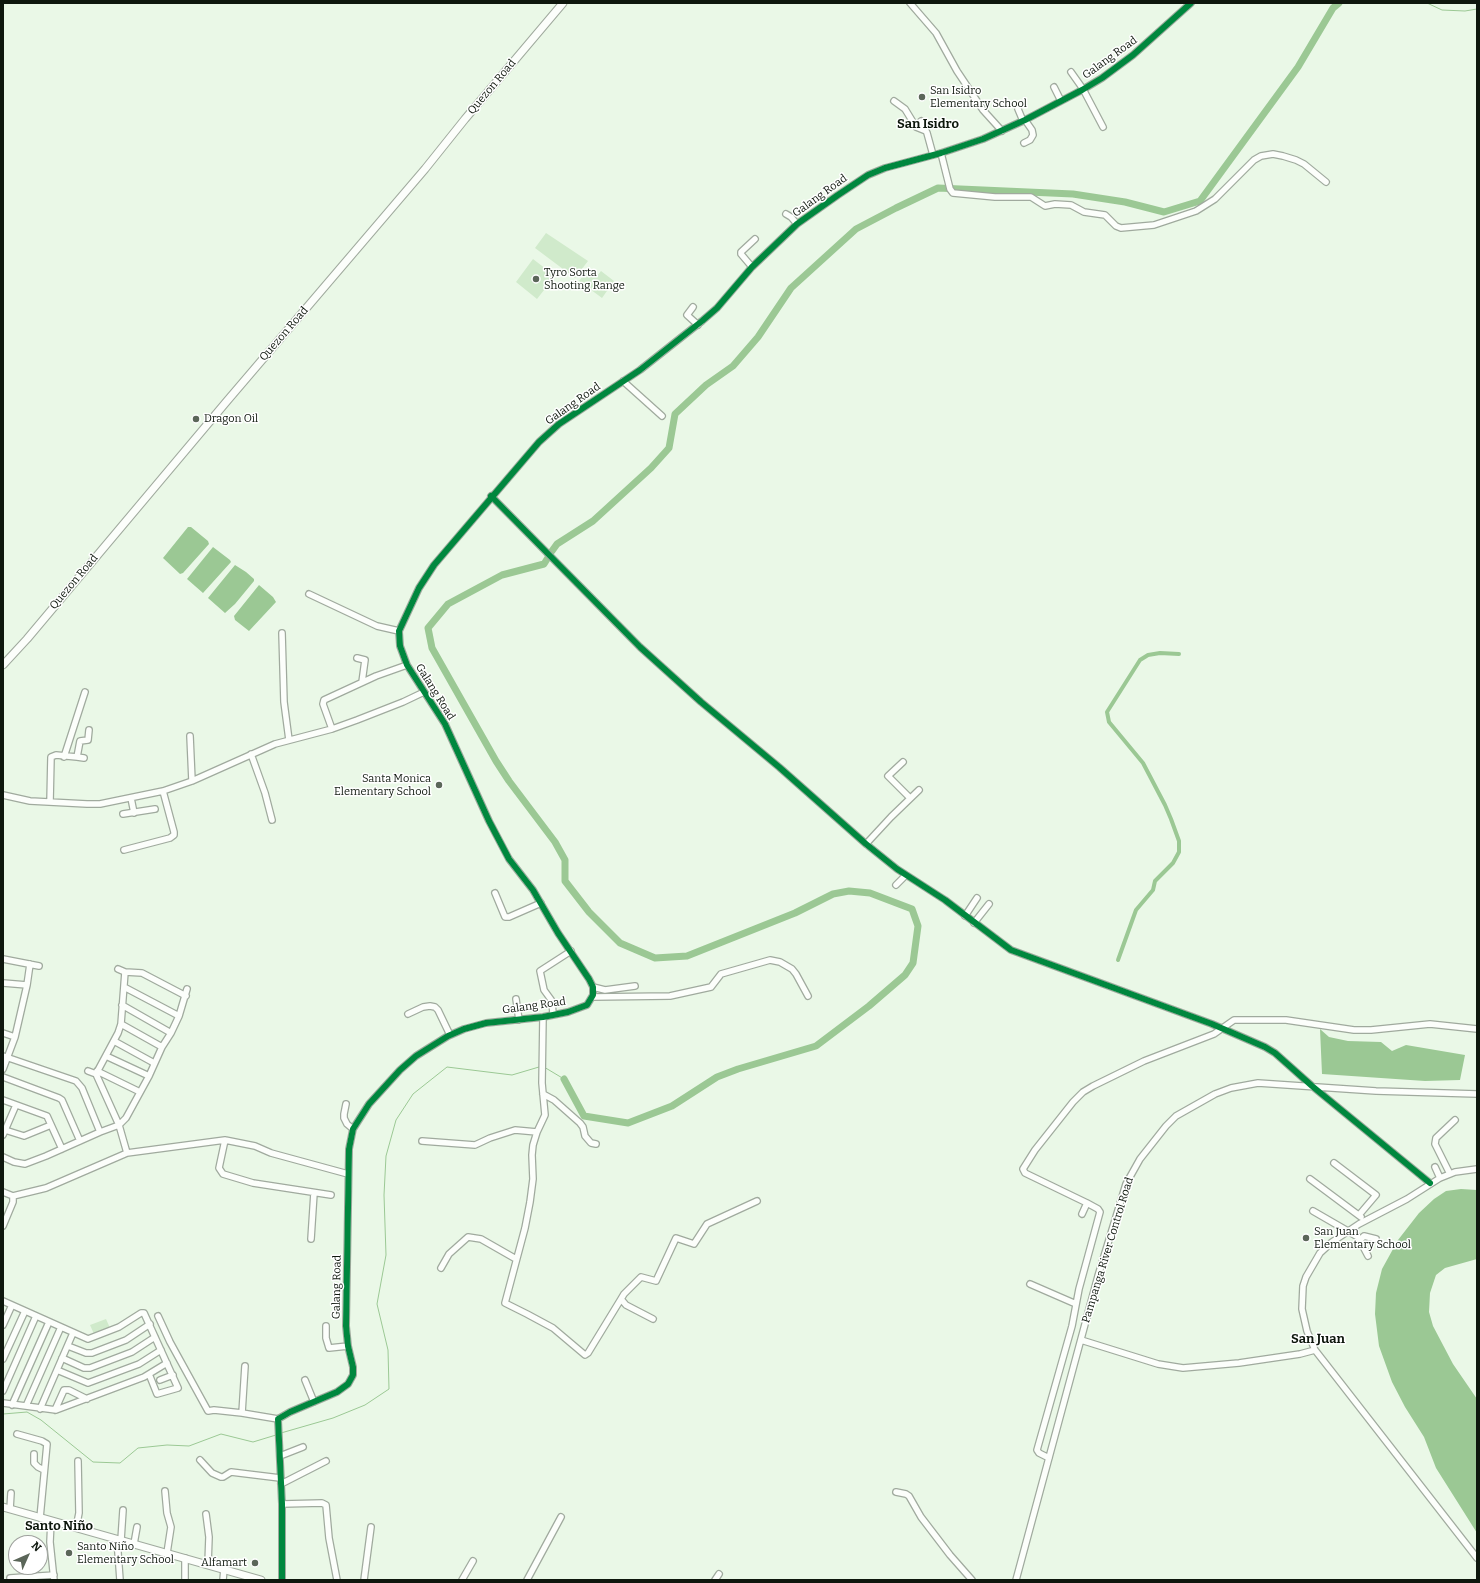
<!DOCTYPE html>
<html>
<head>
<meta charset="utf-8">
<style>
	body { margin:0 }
	#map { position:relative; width:1480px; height:1583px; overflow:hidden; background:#eaf8e7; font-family:Bitter,serif }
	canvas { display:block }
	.frame { position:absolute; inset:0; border:4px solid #0e170d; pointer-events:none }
	.north { position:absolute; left:8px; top:1535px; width:40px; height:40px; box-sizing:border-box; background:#fff; border:1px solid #9fa29e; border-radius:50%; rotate:45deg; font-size:11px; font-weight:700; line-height:16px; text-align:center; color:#0e170d }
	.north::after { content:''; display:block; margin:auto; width:14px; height:18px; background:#5b6659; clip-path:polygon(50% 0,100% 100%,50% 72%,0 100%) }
</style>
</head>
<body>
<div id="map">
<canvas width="1480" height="1583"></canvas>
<div class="frame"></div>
<div class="north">N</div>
</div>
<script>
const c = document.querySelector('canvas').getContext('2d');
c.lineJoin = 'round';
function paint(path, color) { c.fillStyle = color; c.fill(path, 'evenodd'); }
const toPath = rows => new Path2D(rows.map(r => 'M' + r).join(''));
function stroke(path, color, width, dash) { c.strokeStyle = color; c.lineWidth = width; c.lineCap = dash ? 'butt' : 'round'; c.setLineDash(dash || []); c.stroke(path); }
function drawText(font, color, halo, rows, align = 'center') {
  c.font = font + ' Bitter,serif'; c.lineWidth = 3; c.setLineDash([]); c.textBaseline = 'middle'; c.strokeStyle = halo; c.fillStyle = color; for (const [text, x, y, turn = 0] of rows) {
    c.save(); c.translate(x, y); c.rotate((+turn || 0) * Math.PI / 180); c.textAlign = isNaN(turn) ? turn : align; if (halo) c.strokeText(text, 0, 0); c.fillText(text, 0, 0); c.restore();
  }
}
paint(toPath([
	[546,233,588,261,575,278,535,248],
	[533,259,555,276,537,299,516,282],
	[587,271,596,277,601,271,614,281,602,298,579,281],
	[106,1319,110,1328,94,1334,90,1325]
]), '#d0eacb');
paint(toPath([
	[188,527,191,527,208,541,209,544,183,573,180,574,163,558],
	[213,547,230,560,231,562,203,593,187,579],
	[235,565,246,572,254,579,254,581,235,604,225,613,208,598],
	[259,585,273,597,276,602,249,631,235,620,234,616],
	[1320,1029,1329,1037,1348,1041,1381,1042,1392,1051,1406,1045,1465,1055,1460,1080,1425,1081,1322,1074],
	[1461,1189,1477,1190,1477,1259,1445,1268,1436,1275,1430,1293,1429,1312,1433,1326,1453,1364,1477,1399,1477,1533,1436,1468,1424,1437,1405,1407,1392,1382,1379,1346,1375,1314,1376,1293,1382,1269,1398,1240,1419,1213,1434,1199,1446,1191]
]), '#9bc894');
stroke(toPath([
	[1427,3,1442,10,1465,11,1477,9],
	[544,1067,564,1079],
	[3,1414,27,1412,41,1420,93,1462,120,1463,138,1448,167,1445,189,1446,221,1434,253,1442,276,1435],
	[281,1433,333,1418,365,1405,389,1389,388,1350,377,1304,386,1255,384,1195,386,1156,396,1120,413,1094,447,1067,512,1075,539,1067]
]), '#9bc894', 1);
stroke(toPath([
	[1118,960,1136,910,1153,890,1155,881,1173,863,1179,852,1179,841,1171,819,1165,805,1143,763,1109,722,1107,712,1140,660,1148,655,1160,653,1179,654]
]), '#9bc894', 4);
stroke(toPath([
	[552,551,557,544,593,521,651,468,669,448,675,414,706,385,733,366,758,337,791,288,856,229,896,208,938,188,1073,194,1125,202,1164,212,1200,201,1298,67,1333,8,1339,3],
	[549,556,544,564,502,575,448,604,428,628,432,648,496,761,509,781,555,842,565,860,565,881,589,912,620,943,655,958,687,956,795,913,833,894,849,891,870,893,912,909,918,926,913,963,905,975,869,1006,816,1046,738,1069,717,1077,672,1106,628,1123,584,1116,564,1079]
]), '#9bc894', 7);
const minor = toPath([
	[910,3,936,33,957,71,983,110,1002,131],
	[1071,72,1083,89,1103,127],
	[1054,87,1061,101],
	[894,101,905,109,916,127,926,131],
	[1018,109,1023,121],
	[921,121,927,133,933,155],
	[1024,143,1030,140,1033,135,1032,130,1025,120],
	[941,153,950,189,953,193,995,197,1031,197,1045,206,1055,204,1071,205,1084,212,1105,215,1116,226,1121,228,1154,225,1196,211,1215,199,1254,160,1261,156,1273,154,1283,156,1296,160,1304,164,1326,182],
	[786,214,791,217,797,224],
	[752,267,741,254,741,252,755,239],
	[693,307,687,315,698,325],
	[623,381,662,416],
	[491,496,640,647,701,702,779,767,866,844,897,869,945,900,1011,950,1212,1024,1265,1047,1275,1053,1312,1086,1430,1183],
	[309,594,377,626,399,631],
	[282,633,284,702,289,740],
	[357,658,365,660,362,682],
	[332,729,323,704,324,700,376,676,407,665],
	[190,736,192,781],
	[251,754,265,793,272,820],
	[64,757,85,692],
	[77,757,84,758],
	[903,762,888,776,910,798],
	[3,795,30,801,87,804,100,804,163,791,192,781,275,744,332,729,357,720,403,702,424,692],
	[131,798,134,813],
	[50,802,51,757,56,755,77,757,80,741,88,740,89,730],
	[123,814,155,809],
	[866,844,891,817,919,790],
	[124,850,170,838,174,835,174,832,163,791],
	[896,885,906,875],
	[495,893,505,917,509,917,541,903],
	[965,916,977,898],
	[974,923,989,904],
	[3,959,39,966],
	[118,969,125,972,142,973,186,996],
	[125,972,121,1024,118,1033,96,1074,119,1125,127,1153],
	[3,983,27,985],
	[124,987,179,1016],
	[593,987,605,990,635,986],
	[593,997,670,996,711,987,721,974,770,960,780,962,792,969,796,974,808,996],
	[516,999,519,1020],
	[122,1005,171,1033],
	[408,1014,423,1007,430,1006,435,1007,438,1010,450,1035],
	[553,1014,552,1001,544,990,540,971,571,951],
	[543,1017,542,1083,545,1115,537,1132,533,1145,532,1155,533,1179,530,1202,525,1228,505,1303,527,1314,553,1328,585,1355,588,1353,621,1299,626,1305,653,1319],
	[121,1024,162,1047],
	[3,1033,15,1037],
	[114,1041,154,1063],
	[3,1056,76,1081,82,1088,100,1132,46,1156,25,1164,14,1162,3,1157],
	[106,1056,149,1076],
	[3,1069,15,1037,27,985,30,964],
	[88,1071,96,1074],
	[97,1071,140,1092],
	[3,1077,59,1098,62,1100,80,1141],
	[543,1094,554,1100,580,1123,583,1127,585,1136,591,1143,596,1144],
	[3,1100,47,1116,62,1149],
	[346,1104,344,1114,344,1118,347,1124,353,1129],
	[5,1130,24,1136,51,1125],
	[100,1132,119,1125,126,1118,149,1076,162,1047,171,1033,179,1016,187,989],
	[3,1135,16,1105],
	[225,1140,219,1168,223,1174,253,1183,331,1195],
	[422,1141,475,1145,490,1138,515,1130,537,1132],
	[1334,1163,1376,1195,1359,1215],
	[1435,1167,1440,1178],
	[1477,1169,1455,1172,1440,1178,1407,1199,1359,1224,1332,1242,1320,1253,1306,1277,1303,1286,1302,1309,1307,1331,1315,1350,1477,1558],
	[1450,1174,1435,1144,1436,1138,1455,1120],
	[1310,1179,1361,1217],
	[3,1192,13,1196,46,1188,127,1153,225,1140,255,1146,271,1153,348,1174],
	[1313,1211,1358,1237,1368,1256],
	[1082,1214,1087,1203],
	[3,1226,13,1202,13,1196],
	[311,1239,314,1193],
	[1360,1240,1364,1236,1376,1239],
	[441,1268,449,1254,468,1237,481,1239,516,1259],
	[1030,1284,1076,1304],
	[621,1299,624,1294,641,1277,656,1281,676,1238,694,1244,707,1224,757,1201],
	[3,1301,88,1339,119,1327,141,1313,144,1313,178,1388,157,1394,149,1374],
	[158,1316,170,1342,208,1411,214,1410,242,1413,278,1419],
	[3,1325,12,1305],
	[326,1326,326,1338,329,1348,348,1346],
	[1081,1340,1158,1364,1183,1368,1239,1363,1300,1354,1315,1350],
	[68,1346,86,1353,92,1353,126,1340,150,1324],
	[62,1358,84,1368,90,1368,132,1352,155,1337],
	[3,1359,25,1311],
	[57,1370,88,1383,139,1364,161,1350],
	[160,1380,173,1375],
	[305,1380,314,1402],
	[3,1391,36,1316],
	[3,1403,56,1410,144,1377,167,1363],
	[12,1405,49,1322],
	[26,1406,61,1327],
	[40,1409,73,1333],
	[55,1410,64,1390,69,1390,87,1399],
	[242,1413,245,1366],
	[17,1434,42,1441,47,1444,40,1518],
	[34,1454,34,1463,38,1467,44,1470],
	[280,1456,303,1447],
	[1049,1458,1039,1453,1037,1450,1072,1326,1079,1289,1100,1212,1098,1209,1087,1203,1025,1173,1023,1169,1035,1150,1073,1102,1083,1092,1093,1086,1144,1061,1214,1034,1234,1020,1286,1020,1354,1030,1371,1030,1430,1024,1477,1029],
	[200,1460,212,1473,221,1477,223,1477,231,1472,280,1478],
	[281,1484,326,1461],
	[165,1491,167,1513,171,1527,167,1553],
	[896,1492,906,1494,909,1496,921,1517,950,1555,972,1580],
	[282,1504,322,1503,326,1505,329,1538,337,1580],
	[10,1509,11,1493],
	[206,1514,209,1537,208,1564],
	[51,1521,50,1542,54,1580],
	[76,1528,79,1513,78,1461],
	[117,1539,120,1580],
	[121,1540,123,1510],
	[134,1544,137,1527],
	[185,1558,185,1580],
	[10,1578,54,1575],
	[223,1580,224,1569],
	[282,1580,282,1504,278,1419,290,1412,337,1392,348,1384,353,1375,353,1367,348,1346,346,1326,349,1149,353,1129,369,1104,400,1070,416,1056,448,1036,464,1029,486,1023,543,1017,568,1012,587,1005,593,995,593,987,589,979,558,933,533,890,509,859,489,821,445,724,407,665,400,646,399,631,419,588,434,565,539,442,559,424,640,370,702,321,717,308,752,267,797,224,838,195,868,175,885,168,941,153,983,139,1025,120,1082,90,1102,78,1133,55,1191,3],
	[364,1580,371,1527],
	[462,1580,473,1561],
	[527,1580,561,1517],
	[715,1580,719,1574],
	[1016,1580,1098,1276,1126,1184,1140,1159,1166,1126,1176,1116,1215,1094,1231,1088,1258,1083,1376,1091,1477,1094]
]);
const major = toPath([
	[3,665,27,639,227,401,425,169,465,119,563,3],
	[3,1507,261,1580]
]);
stroke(minor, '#a0aa9e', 8);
stroke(major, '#a0aa9e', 9);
stroke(minor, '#fcfefb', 5.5);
stroke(major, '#fcfefb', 7);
stroke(toPath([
	[491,496,640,647,701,702,779,767,866,844,897,869,945,900,1011,950,1212,1024,1265,1047,1275,1053,1312,1086,1430,1183],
	[282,1580,282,1504,278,1419,290,1412,337,1392,348,1384,353,1375,353,1367,348,1346,346,1326,349,1149,353,1129,369,1104,400,1070,416,1056,448,1036,464,1029,486,1023,543,1017,568,1012,587,1005,593,995,593,987,589,979,558,933,533,890,509,859,489,821,445,724,407,665,400,646,399,631,419,588,434,565,539,442,559,424,640,370,702,321,717,308,752,267,797,224,838,195,868,175,885,168,941,153,983,139,1025,120,1082,90,1102,78,1133,55,1191,3]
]), '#00873e', 6);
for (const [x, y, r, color] of [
	[922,97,4,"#5b6659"],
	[536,279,4,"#5b6659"],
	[196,419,4,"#5b6659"],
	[439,785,4,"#5b6659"],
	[1306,1238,4,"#5b6659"],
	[69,1553,4,"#5b6659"],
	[255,1563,4,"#5b6659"]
]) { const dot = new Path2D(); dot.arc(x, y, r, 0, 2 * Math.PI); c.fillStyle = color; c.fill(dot); stroke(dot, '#fff', 1.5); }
drawText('11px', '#0e170d', '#fff', [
	["Galang Road",1110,58,-36],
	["Quezon Road",492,87,-50],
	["Galang Road",820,196,-36],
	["Quezon Road",284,334,-49],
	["Galang Road",573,404,-35],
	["Quezon Road",74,582,-50],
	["Galang Road",435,692,58],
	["Galang Road",534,1006,-8],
	["Pampanga River Control Road",1108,1250,-73],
	["Galang Road",337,1287,-89]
]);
drawText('11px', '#0e170d', '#fff', [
	["San Isidro",930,91],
	["Elementary School",930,104],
	["Tyro Sorta",544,273],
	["Shooting Range",544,286],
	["Dragon Oil",204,419],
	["Santa Monica",431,779,"right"],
	["Elementary School",431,792,"right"],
	["San Juan",1314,1232],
	["Elementary School",1314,1245],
	["Santo Niño",77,1547],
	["Elementary School",77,1560],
	["Alfamart",247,1563,"right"]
], 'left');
drawText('bold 13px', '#0e170d', '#fff', [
	["San Isidro",928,124],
	["San Juan",1318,1339],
	["Santo Niño",59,1526]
]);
</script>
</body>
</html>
